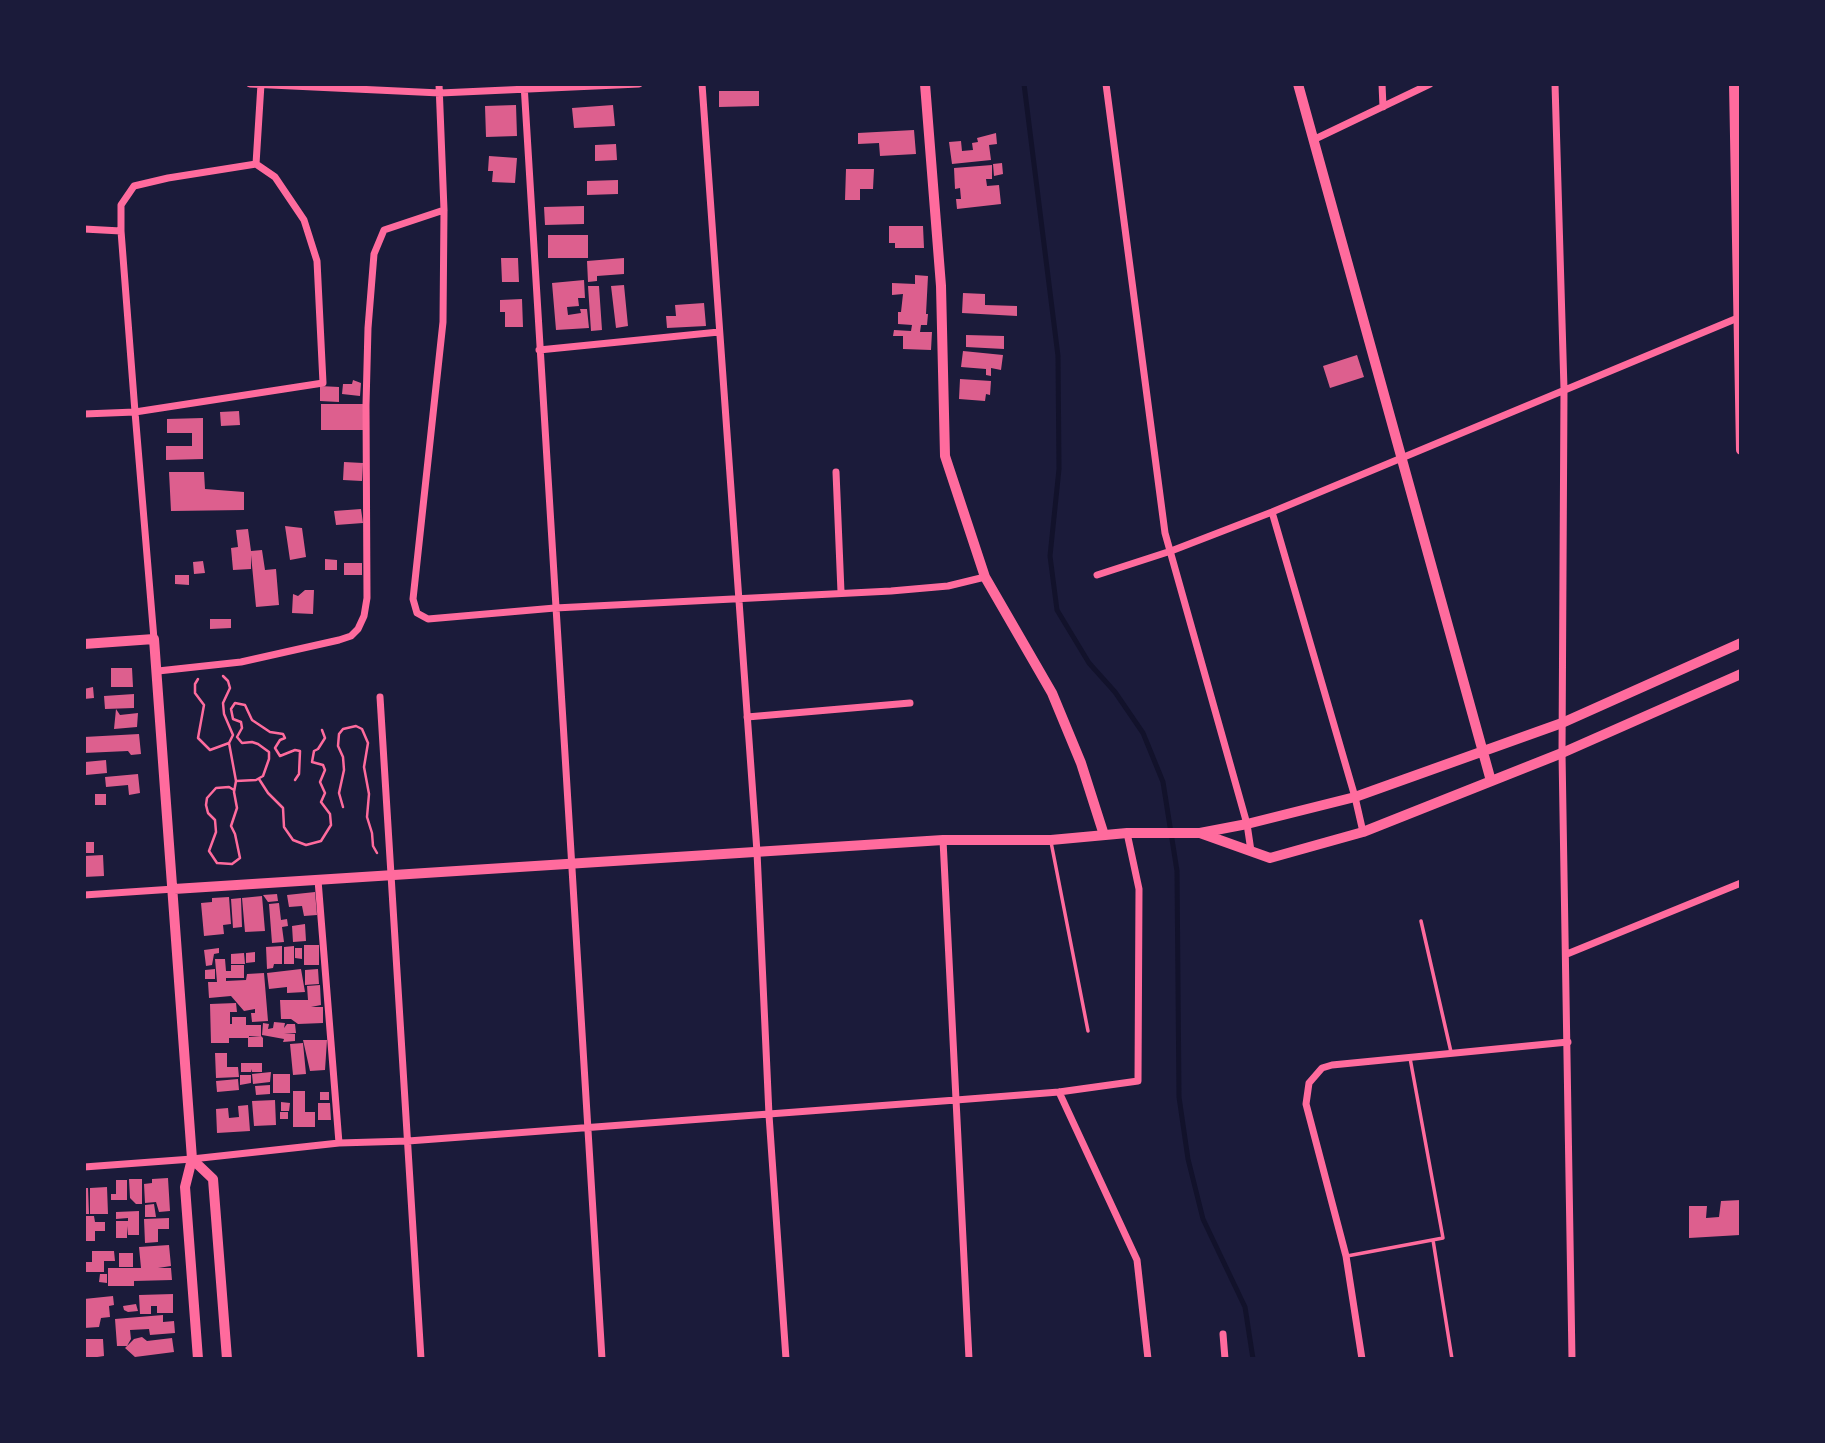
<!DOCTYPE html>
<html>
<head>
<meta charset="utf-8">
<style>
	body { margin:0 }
	#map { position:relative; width:1825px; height:1443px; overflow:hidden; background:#1b1b3a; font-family:"Varela Round",sans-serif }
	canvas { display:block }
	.frame { position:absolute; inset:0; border:86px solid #1b1b3a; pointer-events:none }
</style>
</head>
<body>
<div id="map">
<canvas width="1825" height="1443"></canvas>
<div class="frame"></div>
</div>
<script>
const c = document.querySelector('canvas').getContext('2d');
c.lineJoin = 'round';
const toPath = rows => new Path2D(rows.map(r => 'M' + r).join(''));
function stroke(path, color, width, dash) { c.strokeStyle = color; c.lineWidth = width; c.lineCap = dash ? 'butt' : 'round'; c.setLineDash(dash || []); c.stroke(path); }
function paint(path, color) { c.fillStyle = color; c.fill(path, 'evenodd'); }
stroke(toPath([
	[1024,84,1058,356,1059,469,1050,556,1057,610,1089,663,1115,692,1143,733,1163,782,1177,871,1179,1097,1188,1159,1203,1219,1245,1307,1253,1359]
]), '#12122b', 5);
paint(toPath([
	[719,91,759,91,759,106,719,107],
	[516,105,517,136,486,137,485,106],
	[613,105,615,126,574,128,572,108],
	[914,130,916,154,880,156,879,143,858,144,858,133],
	[996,133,997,144,989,145,991,160,952,164,949,142,961,141,962,151,973,150,972,143,978,142,977,138],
	[616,144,617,160,595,161,595,145],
	[489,156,517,158,515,183,492,182,493,171,488,171],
	[1002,163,1003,174,994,176,993,164],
	[992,165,992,179,986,179,987,186,999,185,1001,204,957,209,956,199,961,199,960,188,955,189,954,168],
	[846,169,874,169,873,189,860,189,860,200,845,200],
	[618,180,618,194,587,195,587,181],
	[584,206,584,224,545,225,544,207],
	[889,226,923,226,924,248,895,248,895,243,889,243],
	[548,235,588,235,588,258,548,258],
	[501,258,518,258,519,282,502,282],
	[624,258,624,274,597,276,597,281,588,282,587,261],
	[915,275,928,276,926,314,928,314,927,325,921,325,920,332,932,332,931,350,903,349,903,336,893,336,894,330,911,331,912,325,898,324,898,312,901,312,903,294,892,295,892,283,915,284],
	[584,280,585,298,578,298,579,306,567,307,568,315,581,313,580,309,587,309,589,328,556,330,552,283],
	[624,285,628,326,616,328,611,286],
	[588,286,599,286,602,330,591,331],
	[963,293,985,294,985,305,1017,306,1017,316,962,313],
	[522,299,523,327,505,327,505,312,500,312,500,300],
	[704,303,706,326,667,328,666,316,676,316,675,305],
	[966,335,1004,336,1004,349,966,347],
	[963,351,1003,355,1001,370,991,368,991,376,986,375,986,369,961,367],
	[1357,355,1364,377,1330,388,1323,366],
	[960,379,991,381,990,395,986,394,985,401,959,399],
	[353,380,361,383,360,396,342,394,343,384,352,384],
	[320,386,339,387,339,402,320,401],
	[321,404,363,404,363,430,321,430],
	[239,411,240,425,221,426,220,412],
	[203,418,203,459,166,460,166,446,192,446,192,433,167,433,167,419],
	[344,462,363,463,362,481,343,480],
	[169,472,204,472,205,489,244,492,244,510,171,511],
	[361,509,363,523,336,525,334,511],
	[285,526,302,528,306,557,290,560],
	[248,529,251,551,262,550,265,570,276,569,279,605,256,607,251,555,251,569,233,570,231,548,238,547,236,530],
	[325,559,337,560,337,570,325,570],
	[203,561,205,573,194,574,193,562],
	[344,563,362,563,362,575,344,575],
	[175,575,189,575,189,585,175,584],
	[305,590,314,590,313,614,292,613,293,594,298,596],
	[210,619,231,619,231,628,210,629],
	[111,668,132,668,133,687,111,687],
	[93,687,94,698,84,699,84,689],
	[134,694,134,708,105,709,104,696],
	[116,709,120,715,138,713,137,727,114,729],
	[139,734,141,754,131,755,128,751,84,753,84,737],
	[106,760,107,773,86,775,85,762],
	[138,774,140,793,129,795,128,785,106,787,105,777],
	[95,794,106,794,106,805,95,805],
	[84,842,94,842,94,853,84,853],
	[103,855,104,876,84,877,84,856],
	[315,892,317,915,304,916,302,906,289,907,287,895],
	[277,894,278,901,268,902,263,895],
	[262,896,265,931,245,932,242,898],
	[229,897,231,924,223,925,224,934,204,936,201,903,212,902,212,898],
	[241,898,242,927,233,928,231,899],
	[279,903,281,920,287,919,288,926,282,927,284,942,272,943,269,904],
	[305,924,306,941,293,942,292,926],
	[304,945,319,945,319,965,304,965],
	[282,946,282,964,274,964,273,968,267,969,266,947],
	[294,946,294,964,284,964,284,947],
	[219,948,219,953,214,954,212,965,206,966,204,950],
	[295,948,302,948,302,959,295,958],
	[255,952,255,962,246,963,246,953],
	[244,953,245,964,231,964,231,954],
	[215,959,225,959,226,971,231,971,231,965,244,965,244,978,226,978,226,981,246,980,247,974,264,973,268,1021,252,1022,251,1013,255,1013,255,1009,244,1011,231,996,209,998,208,982,217,982],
	[215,969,215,979,205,979,205,970],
	[301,969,305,992,287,993,287,987,269,989,267,973],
	[318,969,319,984,305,985,305,970],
	[320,985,321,1005,311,1007,323,1007,323,1023,298,1024,291,1019,281,1019,280,1000,308,1000,307,986],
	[236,1003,237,1012,230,1012,230,1024,232,1024,232,1017,246,1017,246,1025,261,1025,261,1036,249,1036,249,1037,261,1036,263,1038,263,1047,248,1047,248,1038,229,1038,229,1043,211,1043,210,1004],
	[274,1022,285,1023,284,1028,287,1024,295,1024,296,1033,284,1034,295,1034,295,1041,283,1042,284,1039,262,1035,263,1023,269,1024,268,1029,273,1028],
	[303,1040,327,1040,325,1070,310,1071],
	[303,1043,306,1074,293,1075,290,1044],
	[215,1053,227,1053,227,1067,238,1067,239,1077,216,1078],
	[241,1063,262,1063,262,1072,252,1072,251,1069,251,1072,241,1072],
	[271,1072,270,1082,253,1084,252,1074],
	[273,1074,290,1074,290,1093,273,1093],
	[240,1075,251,1075,251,1083,240,1085],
	[238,1079,239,1090,217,1092,216,1081],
	[270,1085,270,1094,256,1095,255,1086],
	[293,1091,305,1091,305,1112,315,1112,315,1127,293,1127],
	[320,1092,329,1092,329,1100,320,1100],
	[275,1100,276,1125,254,1126,252,1101],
	[281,1102,290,1103,289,1111,281,1111],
	[318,1103,330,1103,331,1120,318,1120],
	[248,1105,250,1131,217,1133,216,1109,228,1108,229,1118,239,1117,238,1106],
	[280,1112,288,1112,288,1119,280,1119],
	[168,1178,170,1211,159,1212,156,1202,145,1203,144,1184,152,1183,152,1179],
	[129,1179,142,1179,142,1204,136,1204,130,1198],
	[116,1180,127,1180,127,1200,111,1200,111,1194,116,1194],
	[107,1187,108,1214,90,1214,90,1188],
	[84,1188,88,1188,89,1214,84,1214],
	[1741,1200,1740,1235,1689,1238,1689,1206,1707,1206,1706,1218,1719,1217,1721,1201],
	[154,1204,156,1217,145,1217,145,1205],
	[139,1211,139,1235,128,1235,127,1226,127,1238,116,1238,116,1221,128,1221,128,1218,116,1219,116,1212],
	[84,1216,94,1216,95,1222,105,1222,105,1231,95,1231,95,1241,84,1241],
	[169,1218,169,1229,158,1229,158,1242,145,1243,144,1219],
	[169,1245,171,1266,158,1268,171,1268,172,1280,134,1281,134,1286,108,1286,108,1268,141,1268,139,1247],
	[92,1251,114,1251,115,1261,104,1261,104,1272,84,1272,84,1262,92,1262],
	[119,1253,133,1253,133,1267,119,1267],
	[100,1274,107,1274,107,1283,99,1282],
	[173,1294,173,1313,157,1313,157,1306,151,1306,151,1314,140,1314,139,1295],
	[113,1296,114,1305,109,1306,110,1317,101,1318,99,1327,84,1328,84,1299],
	[136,1304,138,1311,128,1312,124,1310,123,1306],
	[163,1315,163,1322,174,1321,175,1333,150,1335,149,1329,130,1330,131,1339,127,1346,117,1346,115,1319],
	[142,1337,147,1341,172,1338,174,1352,135,1357,125,1348,134,1339],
	[84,1339,103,1339,104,1356,84,1359]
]), '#dd5f8e');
stroke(toPath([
	[223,676,228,681,230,688,223,703,224,714,233,735,229,743,236,781],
	[198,679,195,684,195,693,204,705,198,738,210,750,229,743],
	[259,779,268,793,283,808,284,827,293,840,306,845,321,841,331,825,330,814,321,802,325,793,320,782,325,770,323,765,312,762,314,751,318,749,325,738,322,730],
	[234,790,229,787,216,788,207,798,206,805,208,813,215,820,216,832,209,851,217,863,232,864,240,858,235,834,231,826,237,808,234,792,236,781,256,780,263,776,269,759,269,752,258,744,252,742,242,743,237,737,242,728,241,722,233,719,231,709,235,703,245,705,252,720,270,732,283,734,285,738,280,740,275,748,280,756,295,750,300,751,299,774,295,780],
	[343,807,339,793,344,770,343,757,338,746,339,734,343,729,356,726,362,729,368,743,364,767,369,794,367,817,372,833,373,846,377,853]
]), '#ff6b9d', 2.5);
stroke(toPath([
	[1051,842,1088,1031],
	[1421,921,1451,1052],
	[1433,1240,1452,1359],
	[1347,1256,1443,1238,1410,1058]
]), '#ff6b9d', 3.5);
stroke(toPath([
	[250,84,440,93,639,84],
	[439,84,444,210,443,322,413,599,417,613,428,619,555,608,891,591,948,586,985,577],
	[524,84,602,1359],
	[702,84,757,852,769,1115,786,1359],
	[1106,84,1165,533,1247,824,1251,851],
	[1382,84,1383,107],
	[1555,84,1564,389,1562,753,1572,1359],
	[1313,140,1430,84],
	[256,164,261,84],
	[84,229,121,231],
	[539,350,719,332],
	[84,414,135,412,323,383,317,261,304,220,275,177,256,164,168,178,134,186,121,205,121,231,135,412,154,639],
	[836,472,841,592],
	[1272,512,1355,797,1363,832],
	[1097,575,1171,551,1272,512,1740,317],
	[158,671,241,662,339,640,351,636,358,629,364,616,367,598,366,405,368,328,374,254,384,230,444,210],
	[380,697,421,1359],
	[747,717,910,703],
	[943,840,969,1359],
	[318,880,339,1143],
	[84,895,174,889],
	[1567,954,1741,883],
	[1059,1092,1137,1260,1148,1359],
	[84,1167,192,1159,339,1143,408,1141,956,1100,1059,1092,1138,1081,1139,889,1127,833],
	[1223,1334,1225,1359],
	[1362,1359,1346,1256,1306,1104,1309,1083,1322,1068,1332,1065,1568,1042]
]), '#ff6b9d', 7);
stroke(toPath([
	[925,84,941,286,945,456,985,577,1052,693,1081,763,1104,835],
	[1298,84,1491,781],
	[1734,84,1741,450],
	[84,644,154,639,192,1159,185,1187,198,1359],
	[1200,833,1270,858,1363,832,1562,753,1741,674],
	[174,889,943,840,1051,840,1127,833,1200,833,1247,824,1355,797,1562,723,1741,643],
	[192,1159,213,1179,227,1359]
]), '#ff6b9d', 10);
</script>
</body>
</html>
